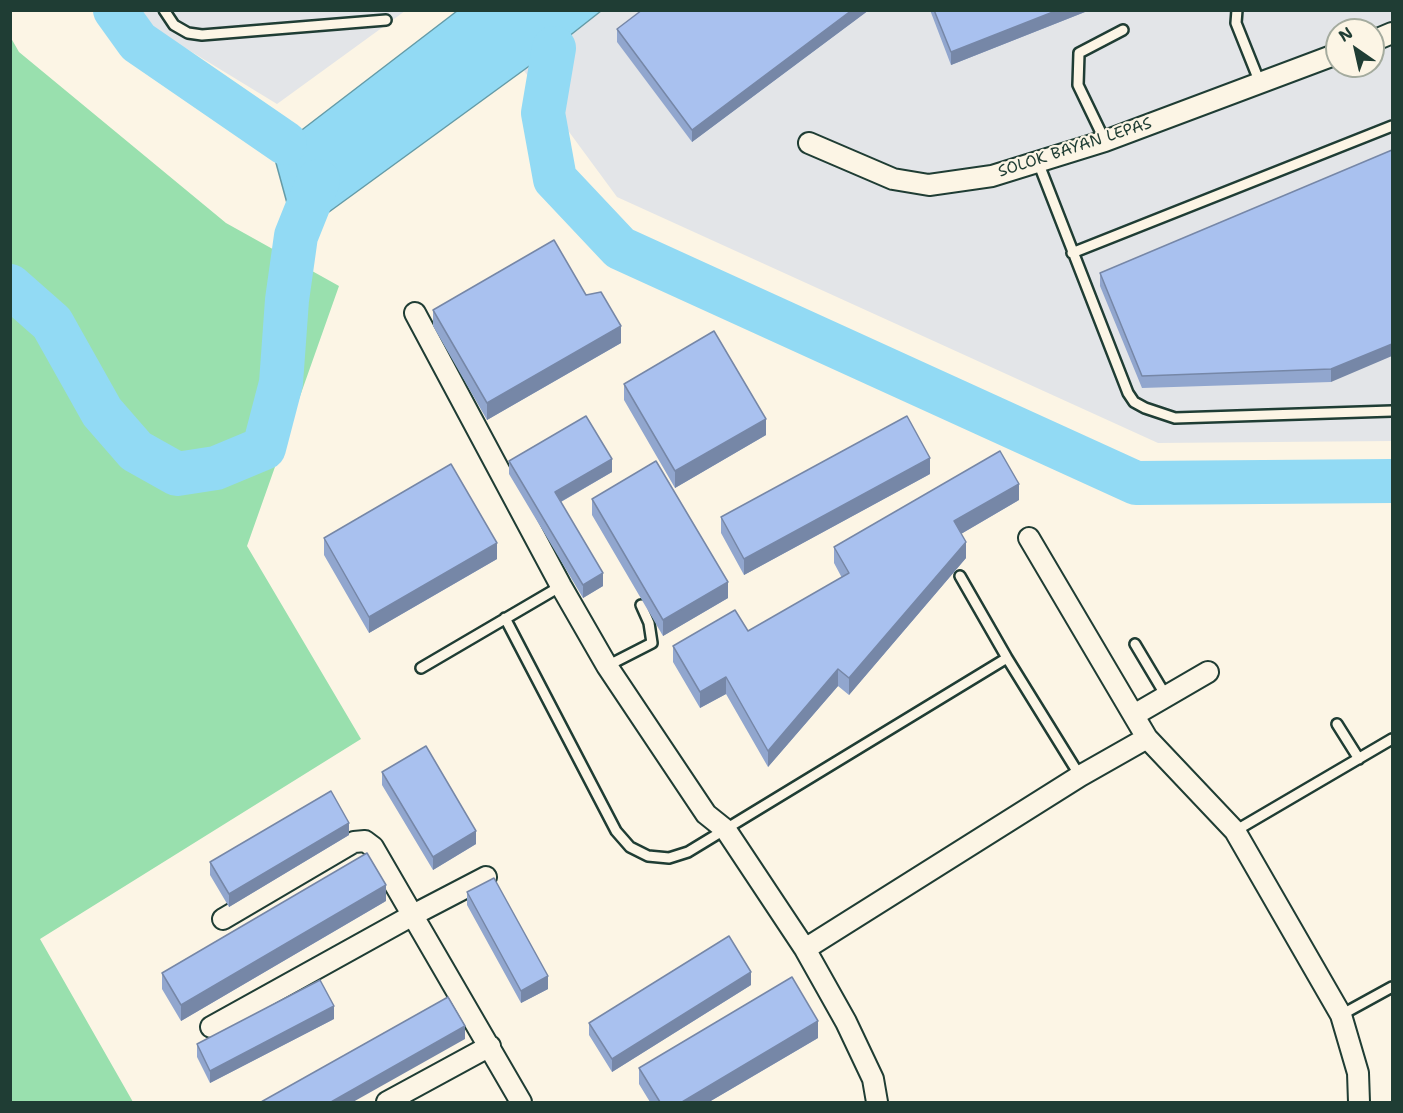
<!DOCTYPE html>
<html>
<head>
<meta charset="utf-8">
<style>
	body { margin:0 }
	#map { position:relative; width:1403px; height:1113px; overflow:hidden; background:#fcf5e5; font-family:"Shantell Sans",sans-serif }
	canvas { display:block }
	.frame { position:absolute; inset:0; border:12px solid #1f3d34; pointer-events:none }
	.north { position:absolute; left:1325px; top:18px; width:60px; height:60px; box-sizing:border-box; background:#fcf5e5; border:2px solid #a4ab9e; border-radius:50%; rotate:326deg; font-size:16px; font-weight:700; line-height:24px; text-align:center; color:#1f3d34 }
	.north::after { content:''; display:block; margin:auto; width:21px; height:27px; background:#1f3d34; clip-path:polygon(50% 0,100% 100%,50% 72%,0 100%) }
</style>
</head>
<body>
<div id="map">
<canvas width="1403" height="1113"></canvas>
<div class="frame"></div>
<div class="north">N</div>
</div>
<script>
const c = document.querySelector('canvas').getContext('2d');
c.lineJoin = 'round';
function paint(path, color) { c.fillStyle = color; c.fill(path, 'evenodd'); }
const toPath = rows => new Path2D(rows.map(r => 'M' + r).join(''));
function stroke(path, color, width, dash) { c.strokeStyle = color; c.lineWidth = width; c.lineCap = dash ? 'butt' : 'round'; c.setLineDash(dash || []); c.stroke(path); }
function drawText(font, color, halo, rows, align = 'center') {
  c.font = font + ' "Shantell Sans",sans-serif'; c.lineWidth = 4.5; c.setLineDash([]); c.textBaseline = 'middle'; c.strokeStyle = halo; c.fillStyle = color; for (const [text, x, y, turn = 0] of rows) {
    c.save(); c.translate(x, y); c.rotate((+turn || 0) * Math.PI / 180); c.textAlign = isNaN(turn) ? turn : align; if (halo) c.strokeText(text, 0, 0); c.fillText(text, 0, 0); c.restore();
  }
}
paint(toPath([
	[136,11,405,11,277,104,146,24],
	[480,11,1392,11,1392,441,1158,443,617,197],
	[1337,30,1373,30,1373,66,1337,66]
]), '#e3e5e8');
paint(toPath([
	[11,38,19,52,226,223,339,286,247,546,361,739,40,939,133,1102,11,1102]
]), '#99e0ae');
const water = toPath([
	[457,11,601,11,554,48,296,236,273,152,457,11]
]);
paint(water, '#92daf4');
stroke(water, '#649ba7', 1.5);
stroke(toPath([
	[115,10,138,42,285,143],
	[554,48,543,113,555,179,620,248,1136,483,1392,481],
	[10,286,52,323,102,412,136,451,177,474,216,468,264,448,281,383,287,300,296,236,318,181]
]), '#92daf4', 44);
const service = toPath([
	[164,10,174,25,188,33,202,35,386,20],
	[1237,10,1236,23,1260,83],
	[1105,141,1078,85,1079,53,1123,30],
	[1038,162,1128,393,1134,402,1145,408,1175,418,1392,411],
	[1072,253,1392,126],
	[960,576,1007,658,1080,776],
	[505,618,616,831,630,847,648,856,669,858,688,852,1007,658],
	[1135,644,1166,696],
	[607,666,652,643,649,623,641,605],
	[421,668,561,586],
	[1337,724,1359,759],
	[1235,831,1392,739],
	[1341,1015,1392,987]
]);
const minor = toPath([
	[1373,41,1392,33],
	[809,143,893,179,929,185,992,176,1105,141,1337,54],
	[415,313,561,586,607,666,706,814,726,830,805,949,846,1022,873,1079,877,1102],
	[1029,538,1147,738,1235,831,1341,1015,1358,1073,1359,1102],
	[1134,715,1208,672],
	[223,919,354,842,365,841,373,847,521,1102],
	[805,949,1080,776,1147,738],
	[211,1027,413,915,486,877],
	[387,1102,490,1046]
]);
stroke(service, '#1f3d34', 14);
stroke(minor, '#1f3d34', 24);
stroke(service, '#fcf5e5', 9);
stroke(minor, '#fcf5e5', 20);
paint(toPath([
	[869,10,692,142,617,42,617,29],
	[930,10,1090,10,951,65],
	[1392,150,1331,382,1142,388,1100,286,1100,273],
	[586,295,621,343,487,420,433,326,433,310],
	[624,384,766,435,675,488,624,400],
	[509,461,612,472,561,502,603,586,583,598,509,474],
	[930,474,744,575,721,533,721,517],
	[592,499,728,598,663,636,592,515],
	[1019,500,961,534,966,558,849,695,838,686,768,767,726,694,700,708,673,662,673,646,748,631,842,578,834,563,834,547],
	[324,538,497,559,369,633,324,555],
	[382,772,476,844,433,870,382,785],
	[349,835,229,907,210,875,210,862],
	[467,892,548,989,521,1003,467,905],
	[386,901,181,1021,162,989,162,973],
	[751,985,612,1072,589,1035,589,1023],
	[334,1019,210,1083,197,1057,197,1044],
	[818,1038,709,1102,650,1102,639,1084,639,1068]
]), '#91a6ce');
paint(toPath([
	[852,10,869,10,692,142,692,130],
	[1058,10,1090,10,951,65,951,52],
	[621,326,621,343,487,420,487,403],
	[1392,344,1392,356,1331,382,1331,369],
	[766,419,766,435,675,488,675,471],
	[930,458,930,474,744,575,744,559],
	[612,459,612,472,555,505,555,492],
	[1019,484,1019,500,954,538,954,521],
	[966,542,966,558,849,695,849,678],
	[497,543,497,559,369,633,369,617],
	[603,573,603,586,583,598,583,585],
	[728,582,728,598,663,636,663,620],
	[838,669,838,686,768,767,768,751],
	[726,677,726,694,700,708,700,692],
	[349,823,349,835,229,907,229,894],
	[476,831,476,844,433,870,433,857],
	[386,885,386,901,181,1021,181,1005],
	[751,972,751,985,612,1072,612,1059],
	[548,976,548,989,521,1003,521,991],
	[334,1006,334,1019,210,1083,210,1071],
	[818,1021,818,1038,709,1102,682,1102],
	[465,1026,465,1039,353,1102,331,1102]
]), '#7687a7');
const building = toPath([
	[642,10,852,10,692,130,617,29,642,10],
	[934,10,1058,10,951,52,934,10],
	[1392,150,1392,344,1331,369,1142,376,1100,273,1392,150],
	[554,240,586,295,601,292,621,326,487,403,433,310,554,240],
	[714,331,766,419,675,471,624,384,714,331],
	[586,416,612,459,555,492,603,573,583,585,509,461,586,416],
	[907,416,930,458,744,559,721,517,907,416],
	[1000,451,1019,484,954,521,966,542,849,678,838,669,768,751,726,677,700,692,673,646,735,610,748,631,849,573,834,547,1000,451],
	[656,461,728,582,663,620,592,499,656,461],
	[451,464,497,543,369,617,324,538,451,464],
	[426,746,476,831,433,857,382,772,426,746],
	[331,791,349,823,229,894,210,862,331,791],
	[367,853,386,885,181,1005,162,973,367,853],
	[494,878,548,976,521,991,467,892,494,878],
	[729,936,751,972,612,1059,589,1023,729,936],
	[792,977,818,1021,682,1102,660,1102,639,1068,792,977],
	[320,980,334,1006,210,1071,197,1044,320,980],
	[448,997,465,1026,331,1102,261,1102,448,997]
]);
paint(building, '#a9c1ef');
stroke(building, '#7687a7', 1.5);
drawText('16px', '#1f3d34', '#fcf5e5', [
	["SOLOK BAYAN LEPAS",1075,148,-18]
]);
</script>
</body>
</html>
